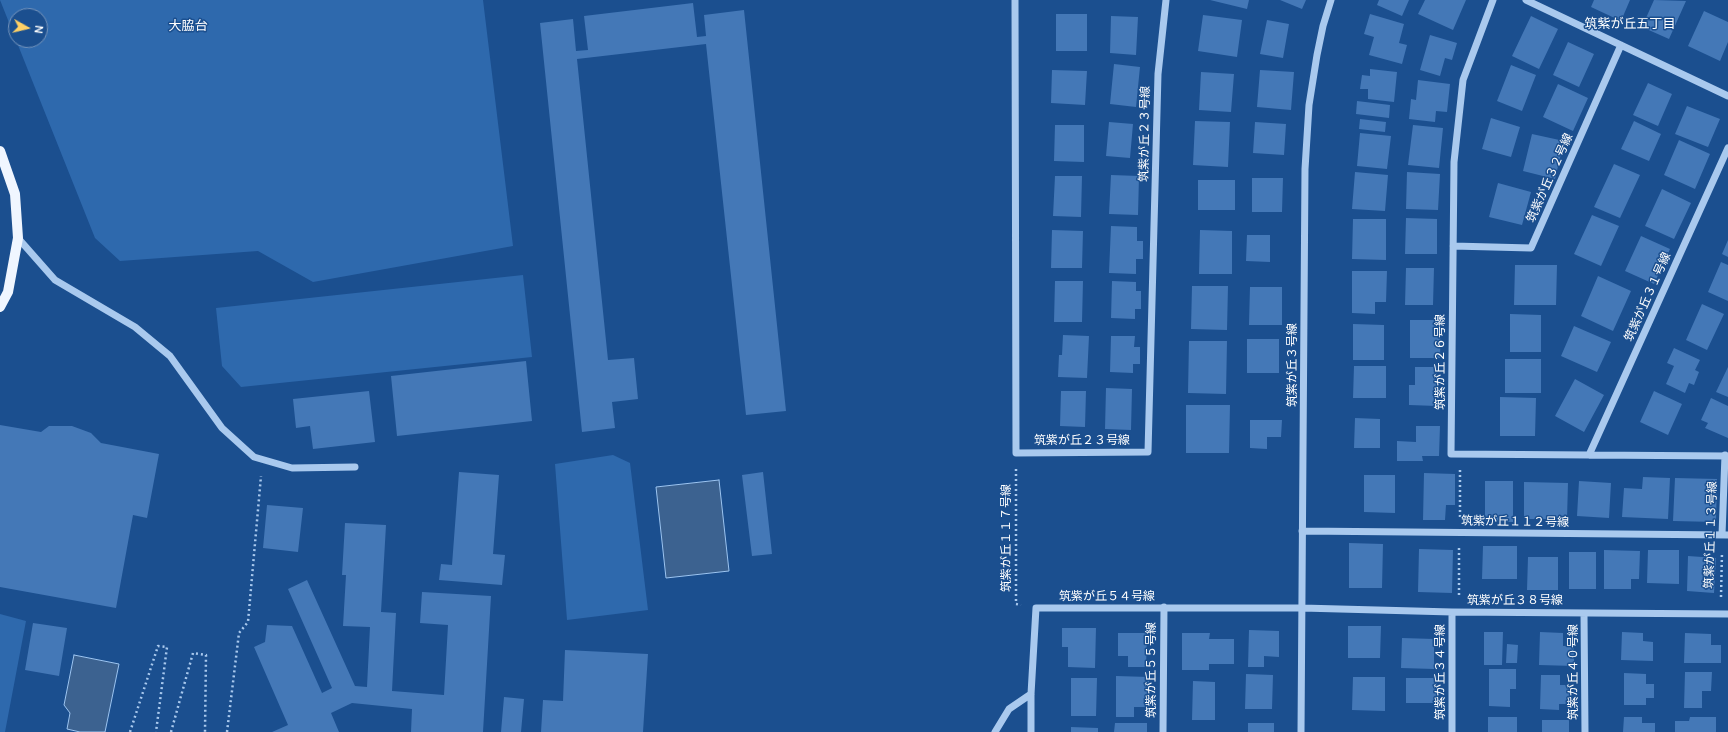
<!DOCTYPE html>
<html>
<head>
<meta charset="utf-8">
<style>
	body { margin:0 }
	#map { position:relative; width:1728px; height:732px; overflow:hidden; background:#1b4f8f; font-family:Manrope,sans-serif }
	canvas { display:block }
	.north { position:absolute; left:8px; top:8px; width:40px; height:40px; box-sizing:border-box; background:#1b4f8f; border:1px solid #7695bc; border-radius:50%; rotate:98deg; font-size:11px; font-weight:700; line-height:16px; text-align:center; color:#fff }
	.north::after { content:''; display:block; margin:auto; width:14px; height:18px; background:#ffd166; clip-path:polygon(50% 0,100% 100%,50% 72%,0 100%) }
</style>
</head>
<body>
<div id="map">
<canvas width="1728" height="732"></canvas>
<div class="north">N</div>
</div>
<script>
const c = document.querySelector('canvas').getContext('2d');
c.lineJoin = 'round';
function paint(path, color) { c.fillStyle = color; c.fill(path, 'evenodd'); }
const toPath = rows => new Path2D(rows.map(r => 'M' + r).join(''));
function stroke(path, color, width, dash) { c.strokeStyle = color; c.lineWidth = width; c.lineCap = dash ? 'butt' : 'round'; c.setLineDash(dash || []); c.stroke(path); }
function drawText(font, color, halo, rows, align = 'center') {
  c.font = font + ' Manrope,"Noto Sans JP",sans-serif'; c.lineWidth = 3; c.setLineDash([]); c.textBaseline = 'middle'; c.strokeStyle = halo; c.fillStyle = color; for (const [text, x, y, turn = 0] of rows) {
    c.save(); c.translate(x, y); c.rotate((+turn || 0) * Math.PI / 180); c.textAlign = isNaN(turn) ? turn : align; if (halo) c.strokeText(text, 0, 0); c.fillText(text, 0, 0); c.restore();
  }
}
paint(toPath([
	[0,0,483,0,513,246,313,282,258,251,120,261,95,238],
	[16,16,40,16,40,40,16,40],
	[523,275,532,357,241,387,222,366,216,308],
	[613,455,630,463,648,610,567,620,555,464],
	[0,614,26,621,5,732,0,732]
]), '#2e69ad');
const water = toPath([
	[719,480,729,571,666,578,656,487,719,480],
	[74,655,119,664,105,732,80,732,67,729,70,713,64,705,74,655]
]);
paint(water, '#3c6290');
stroke(water, '#9cc4f0', 1);
paint(toPath([
	[1210,0,1249,0,1247,9],
	[1280,0,1306,0,1302,9],
	[1379,0,1409,0,1402,16,1377,5],
	[1425,0,1466,0,1453,30,1418,14],
	[1594,0,1630,0,1621,21,1591,7],
	[1654,0,1686,1,1669,39,1642,27],
	[693,3,697,37,706,36,704,15,744,10,786,411,746,415,706,44,577,59,608,360,634,358,638,399,612,402,615,428,582,432,540,23,573,19,576,51,588,50,584,16],
	[1704,11,1728,22,1728,42,1720,61,1688,46],
	[1056,14,1087,14,1087,51,1056,51],
	[1370,14,1404,24,1399,43,1407,45,1402,64,1369,55,1374,37,1364,34],
	[1203,15,1242,20,1237,57,1198,51],
	[1111,16,1138,17,1136,55,1110,53],
	[1531,16,1558,29,1539,69,1512,56],
	[1267,20,1289,24,1283,58,1260,54],
	[1430,35,1457,43,1452,60,1445,58,1440,76,1420,70],
	[1568,42,1594,54,1579,87,1553,75],
	[1114,64,1140,67,1136,107,1110,104],
	[1511,65,1536,75,1522,111,1497,101],
	[1370,69,1397,72,1394,102,1368,99,1368,89,1360,89,1362,75,1370,76],
	[1052,70,1087,71,1085,105,1051,103],
	[1260,70,1294,72,1291,110,1257,107],
	[1201,72,1234,74,1231,112,1199,110],
	[1418,80,1450,84,1447,112,1436,111,1435,122,1409,119,1411,99,1416,100],
	[1648,83,1672,94,1658,126,1633,115],
	[1558,84,1588,98,1573,131,1543,117],
	[1357,101,1390,105,1389,118,1356,114],
	[1687,106,1720,119,1708,147,1675,134],
	[1491,118,1520,127,1511,157,1482,149],
	[1360,119,1386,122,1385,132,1359,129],
	[1195,121,1230,122,1228,167,1193,165],
	[1634,121,1661,134,1649,161,1621,149],
	[1109,122,1133,124,1130,158,1106,156],
	[1255,122,1286,124,1284,155,1253,153],
	[1055,125,1084,125,1084,162,1054,161],
	[1413,125,1443,128,1439,168,1408,165],
	[1360,133,1391,136,1387,169,1357,166],
	[1532,134,1564,141,1555,179,1523,171],
	[1679,140,1710,154,1695,189,1664,175],
	[1614,164,1640,175,1620,218,1594,207],
	[1355,172,1388,175,1385,211,1352,209],
	[1407,172,1440,174,1438,210,1406,209],
	[1111,175,1139,176,1138,215,1109,214],
	[1055,176,1082,176,1081,217,1053,216],
	[1252,178,1283,178,1282,212,1252,212],
	[1198,180,1235,180,1235,210,1198,210],
	[1498,183,1531,192,1522,225,1489,217],
	[1662,189,1691,203,1674,239,1645,226],
	[1592,215,1619,226,1601,266,1574,254],
	[1406,218,1437,219,1437,254,1405,254],
	[1353,219,1386,219,1386,260,1352,259],
	[1111,226,1137,227,1137,241,1143,241,1143,259,1136,259,1136,274,1109,273],
	[1052,230,1083,231,1082,268,1051,268],
	[1200,230,1232,231,1232,274,1199,274],
	[1247,235,1270,235,1270,262,1246,261],
	[1641,236,1670,249,1654,284,1625,271],
	[1728,240,1728,257,1722,254],
	[1721,262,1728,265,1728,301,1708,292],
	[1515,265,1557,265,1556,305,1514,305],
	[1406,268,1434,268,1433,305,1405,305],
	[1352,271,1387,271,1386,302,1375,302,1375,314,1352,313],
	[1598,276,1631,291,1613,331,1581,316],
	[1055,281,1083,281,1082,322,1054,322],
	[1112,281,1136,282,1136,291,1141,291,1141,309,1135,309,1135,319,1111,318],
	[1192,286,1228,286,1227,330,1191,329],
	[1250,287,1282,287,1282,325,1249,325],
	[1702,304,1724,314,1707,350,1686,340],
	[1510,314,1541,315,1541,352,1510,352],
	[1410,320,1441,320,1440,358,1410,358],
	[1353,324,1384,325,1384,360,1353,360],
	[1574,326,1611,342,1597,372,1561,356],
	[1063,335,1089,336,1087,378,1058,377,1059,355,1062,355],
	[1111,336,1135,336,1134,347,1140,347,1140,364,1133,364,1133,373,1110,372],
	[1247,339,1279,339,1279,373,1247,373],
	[1189,341,1227,341,1226,394,1188,393],
	[1674,348,1700,360,1695,370,1699,372,1694,385,1689,383,1685,393,1666,384,1674,366,1667,363],
	[1505,359,1541,359,1541,393,1505,393],
	[526,361,532,421,397,436,391,376],
	[1354,366,1386,366,1386,398,1353,398],
	[1415,367,1437,367,1437,406,1409,405,1409,385,1415,385],
	[1728,367,1728,397,1716,392],
	[1575,379,1604,395,1584,432,1555,416],
	[1106,388,1132,389,1131,430,1105,429],
	[369,391,375,442,313,449,310,426,296,428,293,399],
	[1061,391,1086,391,1085,427,1060,426],
	[1654,391,1682,404,1668,435,1640,422],
	[1500,397,1536,398,1535,436,1500,436],
	[1711,398,1728,406,1728,438,1705,428,1708,423,1701,420],
	[1186,405,1230,405,1229,453,1186,453],
	[1355,418,1380,419,1380,448,1354,448],
	[1250,420,1282,420,1281,437,1267,437,1267,449,1250,448],
	[0,425,41,432,49,426,72,426,91,433,101,443,159,454,147,518,133,515,116,608,0,587],
	[1416,426,1440,426,1439,456,1422,456,1423,461,1397,461,1397,441,1416,442],
	[459,472,499,475,493,554,505,555,502,585,439,580,441,564,452,565],
	[763,472,772,554,752,556,742,475],
	[1424,473,1455,474,1455,505,1446,505,1445,520,1423,520],
	[1364,475,1395,475,1395,513,1364,512],
	[1643,477,1670,478,1668,519,1622,517,1624,488,1642,489],
	[1675,478,1717,479,1716,522,1673,521],
	[1485,481,1513,481,1513,522,1485,521],
	[1579,481,1611,483,1609,518,1577,516],
	[1524,482,1568,483,1567,519,1524,519],
	[267,505,303,508,298,552,263,548],
	[345,523,386,525,381,612,396,613,392,691,444,695,448,625,420,623,422,592,491,596,483,732,411,732,412,709,352,703,331,713,339,732,272,732,288,725,254,647,265,642,267,625,292,626,322,693,332,688,288,589,307,580,355,686,367,687,370,627,343,626,346,575,342,575],
	[1349,543,1383,544,1382,588,1349,588],
	[1483,546,1517,546,1517,579,1482,579],
	[1419,549,1453,550,1452,593,1418,592],
	[1604,550,1640,551,1639,579,1631,579,1631,589,1604,589],
	[1648,550,1679,550,1679,584,1647,583],
	[1569,552,1596,552,1596,589,1569,589],
	[1688,556,1716,558,1714,593,1687,591],
	[1528,557,1558,557,1558,590,1527,590],
	[33,623,67,628,59,676,25,670],
	[1348,626,1381,626,1380,658,1348,658],
	[1062,628,1096,628,1095,668,1068,667,1068,647,1062,647],
	[1249,630,1279,631,1279,657,1264,656,1264,667,1248,667],
	[1484,632,1503,632,1502,665,1484,665],
	[1540,632,1563,633,1563,646,1574,646,1574,666,1539,665],
	[1622,632,1643,633,1643,641,1653,642,1653,661,1621,660],
	[1118,633,1147,633,1146,667,1128,667,1128,656,1118,656],
	[1182,633,1210,633,1209,639,1234,639,1234,664,1209,664,1209,670,1182,670],
	[1685,633,1711,634,1711,645,1721,645,1721,663,1684,663],
	[1402,638,1434,639,1434,669,1401,668],
	[1507,644,1518,645,1517,663,1506,663],
	[565,650,648,654,643,732,541,732,543,700,563,701],
	[1489,669,1516,669,1516,689,1510,689,1510,707,1489,706],
	[1685,672,1712,672,1711,691,1702,691,1702,708,1684,708],
	[1624,673,1646,674,1646,684,1654,684,1654,698,1646,698,1646,705,1624,705],
	[1246,674,1273,675,1272,709,1245,709],
	[1541,675,1560,675,1560,685,1569,685,1569,704,1559,704,1559,710,1540,709],
	[1116,676,1149,677,1149,707,1134,707,1134,717,1116,717],
	[1353,677,1385,677,1385,711,1352,710],
	[1071,678,1097,678,1096,716,1071,716],
	[1406,678,1437,678,1437,703,1406,703],
	[1193,681,1215,682,1215,720,1192,720],
	[504,697,524,699,521,732,501,732],
	[1488,717,1517,717,1517,732,1488,732],
	[1624,717,1642,717,1642,723,1655,723,1655,732,1623,732],
	[1690,717,1716,717,1716,732,1675,732,1675,721,1689,721],
	[1542,720,1569,720,1569,732,1542,732],
	[1115,723,1147,723,1147,732,1114,732],
	[1248,723,1274,723,1274,732,1248,732],
	[1071,727,1098,728,1098,732,1071,732]
]), '#4478b7');
stroke(toPath([
	[1016,469,1016,604,1021,605],
	[1460,517,1460,470],
	[1459,595,1459,548],
	[1721,597,1722,552],
	[130,732,158,646,167,647,156,732],
	[171,732,193,653,206,655,205,732],
	[227,732,239,633,248,622,261,476]
]), '#a9c9ee', 2.5, [2, 3]);
stroke(toPath([
	[1015,0,1016,453,1148,452,1158,74,1166,0],
	[1493,0,1463,80,1454,162,1451,454,1728,456],
	[1526,0,1728,96],
	[18,238,55,280,135,327,170,356,222,428,254,457,292,468,355,467],
	[1453,246,1531,248,1621,45],
	[1589,455,1728,148],
	[1302,531,1728,535],
	[1722,535,1725,455],
	[1452,612,1452,732],
	[1584,613,1585,732],
	[995,732,1009,709,1031,694],
	[1031,732,1031,694,1036,608,1302,608,1452,612,1728,614],
	[1163,732,1164,607],
	[1301,732,1305,169,1309,105,1317,55,1323,26,1331,0]
]), '#a9c9ee', 7);
stroke(toPath([
	[0,151,15,194,18,238,8,292,0,307]
]), '#f0f6ff', 10);
drawText('12px', '#fff', '#1b4f8f', [
	["筑紫が丘２３号線",1145,134,-89],
	["筑紫が丘３２号線",1550,178,-66],
	["筑紫が丘３１号線",1648,297,-66],
	["筑紫が丘２６号線",1441,362,-90],
	["筑紫が丘３号線",1293,365,-90],
	["筑紫が丘２３号線",1082,441],
	["筑紫が丘１１２号線",1515,522,1],
	["筑紫が丘１１３号線",1711,535,-88],
	["筑紫が丘１１７号線",1007,538,-90],
	["筑紫が丘５４号線",1107,597],
	["筑紫が丘３８号線",1515,601],
	["筑紫が丘５５号線",1152,670,-90],
	["筑紫が丘３４号線",1441,672,-90],
	["筑紫が丘４０号線",1574,672,-90]
]);
drawText('13px', '#fff', '#1b4f8f', [
	["筑紫が丘五丁目",1630,24],
	["大脇台",188,26]
]);
</script>
</body>
</html>
